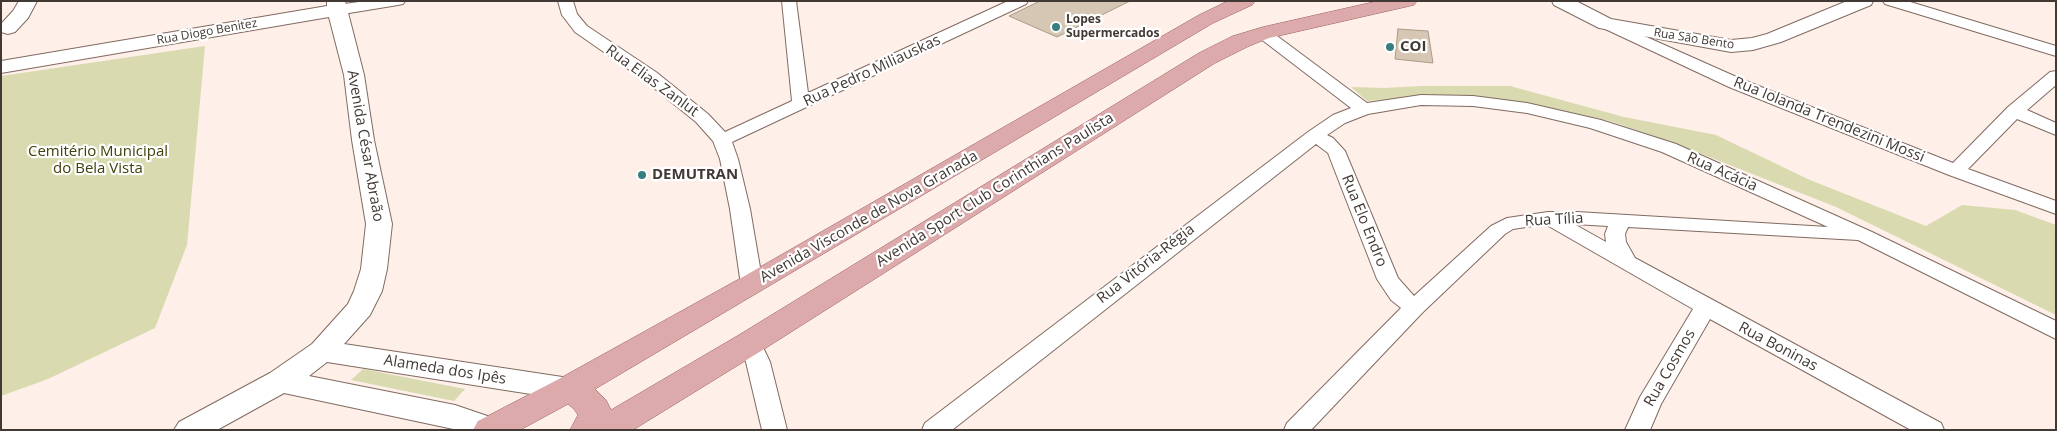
<!DOCTYPE html>
<html>
<head>
<meta charset="utf-8">
<style>
	body { margin:0 }
	#map { position:relative; width:2057px; height:431px; overflow:hidden; background:#feefe8; font-family:"Open Sans",sans-serif }
	canvas { display:block }
	.frame { position:absolute; inset:0; border:2px solid #423934; pointer-events:none }
</style>
</head>
<body>
<div id="map">
<canvas width="2057" height="431"></canvas>
<div class="frame"></div>
</div>
<script>
const c = document.querySelector('canvas').getContext('2d');
c.lineJoin = 'round';
function paint(path, color) { c.fillStyle = color; c.fill(path, 'evenodd'); }
const toPath = rows => new Path2D(rows.map(r => 'M' + r).join(''));
function stroke(path, color, width, dash) { c.strokeStyle = color; c.lineWidth = width; c.lineCap = dash ? 'butt' : 'round'; c.setLineDash(dash || []); c.stroke(path); }
function drawText(font, color, halo, rows, align = 'center') {
  c.font = font + ' "Open Sans",sans-serif'; c.lineWidth = 4.5; c.setLineDash([]); c.textBaseline = 'middle'; c.strokeStyle = halo; c.fillStyle = color; for (const [text, x, y, turn = 0] of rows) {
    c.save(); c.translate(x, y); c.rotate((+turn || 0) * Math.PI / 180); c.textAlign = isNaN(turn) ? turn : align; if (halo) c.strokeText(text, 0, 0); c.fillText(text, 0, 0); c.restore();
  }
}
paint(toPath([
	[205,46,187,245,155,328,48,379,1,396,1,76],
	[1422,86,1510,86,1624,117,1716,135,1810,180,1926,226,1962,205,2015,210,2056,225,2056,315,1836,207,1679,145,1610,121,1546,107,1501,100,1442,95,1367,101,1351,87,1384,88],
	[363,369,465,389,454,401,351,380]
]), '#d9dab0');
const building = toPath([
	[1040,1,1130,1,1057,37,1009,16,1040,1],
	[1398,29,1428,31,1433,63,1395,59,1398,29]
]);
paint(building, '#d5c7b3');
stroke(building, '#a89b88', 1);
const minor = toPath([
	[366,1,405,1,403,4,398,5,337,15,332,13,329,10,332,7,337,5,366,1],
	[558,1,573,1,577,14,587,26,656,72,708,114,725,132,792,101,782,1,796,1,808,93,1008,1,1028,1,1026,4,732,142,738,159,750,209,763,285,760,290,752,292,744,290,741,285,730,209,720,159,713,141,696,122,644,80,575,32,562,15,558,1],
	[1883,1,1907,1,2056,46,2056,56,1885,4,1883,1],
	[1606,19,1741,79,1953,163,2008,107,2050,72,2056,71,2056,85,2027,110,2056,123,2056,135,2017,119,1968,169,2056,201,2056,214,1949,175,1729,87,1601,27,1598,24,1601,21,1606,19],
	[1263,28,1269,30,1367,103,1421,95,1473,96,1527,103,1601,120,1676,144,1872,232,2056,321,2056,339,1858,240,1628,227,1625,234,1626,242,1635,258,1941,423,1944,430,1911,430,1710,319,1661,404,1650,430,1625,430,1640,397,1693,309,1545,224,1513,229,1505,234,1422,313,1311,430,1284,430,1287,423,1401,308,1391,300,1377,279,1328,153,1316,144,952,430,922,430,925,423,1308,132,1333,115,1351,108,1257,36,1255,33,1257,30,1263,28],
	[1421,105,1473,106,1527,113,1590,128,1662,152,1828,227,1577,212,1548,212,1507,218,1491,226,1414,296,1398,278,1345,151,1333,138,1327,135,1345,123,1368,114,1421,105],
	[1574,224,1608,226,1605,234,1606,242,1574,224],
	[750,335,758,337,770,362,787,430,762,430,746,362,738,343,742,337,750,335]
]);
const tertiary = toPath([
	[19,1,37,1,28,18,15,32,8,34,1,32,1,24,13,11,19,1],
	[327,1,345,1,364,75,374,140,392,224,387,269,382,291,370,315,344,344,569,378,580,381,584,389,580,397,569,400,327,362,309,376,455,405,502,421,507,429,458,430,284,393,217,430,174,430,179,422,270,373,312,344,348,304,354,291,361,269,366,224,352,140,344,75,329,17,1,73,1,61,327,6,327,1],
	[1552,1,1576,1,1611,19,1731,40,1752,38,1767,34,1847,1,1873,1,1871,5,1781,42,1753,50,1731,52,1599,28,1554,5,1552,1]
]);
const primary = toPath([
	[1228,1,1255,1,1252,5,1213,23,595,389,606,400,611,410,739,335,1199,53,1233,36,1263,27,1378,1,1417,1,1414,5,1269,38,1249,46,1215,63,761,351,633,430,570,430,578,415,574,409,568,404,520,430,473,430,478,421,557,380,741,278,1199,15,1228,1]
]);
stroke(minor, '#806b61', 2);
stroke(tertiary, '#806b61', 2);
stroke(primary, '#985d5e', 1);
paint(minor, '#fff');
paint(tertiary, '#fff');
paint(primary, '#ddaaac');
for (const [x, y, r, color] of [
	[1056,27,5,"#377f83"],
	[1390,47,5,"#377f83"],
	[642,175,5,"#377f83"]
]) { const dot = new Path2D(); dot.arc(x, y, r, 0, 2 * Math.PI); c.fillStyle = color; c.fill(dot); stroke(dot, '#fff', 2); }
drawText('bold 12px', '#423934', '#fff', [
	["Lopes",1066,20],
	["Supermercados",1066,34]
], 'left');
drawText('12px', '#423934', '#fff', [
	["Rua Diogo Benitez",207,32,-10],
	["Rua São Bento",1694,39,9]
]);
drawText('bold 15px', '#423934', '#fff', [
	["COI",1400,47],
	["DEMUTRAN",652,175]
], 'left');
drawText('15px', '#423934', '#fff', [
	["Rua Pedro Miliauskas",872,71,-25],
	["Rua Elias Zanlut",652,81,36],
	["Rua Iolanda Trendezini Mossi",1829,120,22],
	["Avenida César Abraão",365,146,80],
	["Rua Acácia",1722,172,24],
	["Avenida Sport Club Corinthians Paulista",995,190,-32],
	["Avenida Visconde de Nova Granada",869,217,-30],
	["Rua Tília",1554,220,-3],
	["Rua Elo Endro",1364,221,68],
	["Rua Vitória-Régia",1146,264,-38],
	["Rua Boninas",1778,347,28],
	["Rua Cosmos",1670,368,-60],
	["Alameda dos Ipês",445,370,9]
]);
drawText('15px', '#42410b', '#fff', [
	["Cemitério Municipal",98,152],
	["do Bela Vista",98,169]
]);
</script>
</body>
</html>
